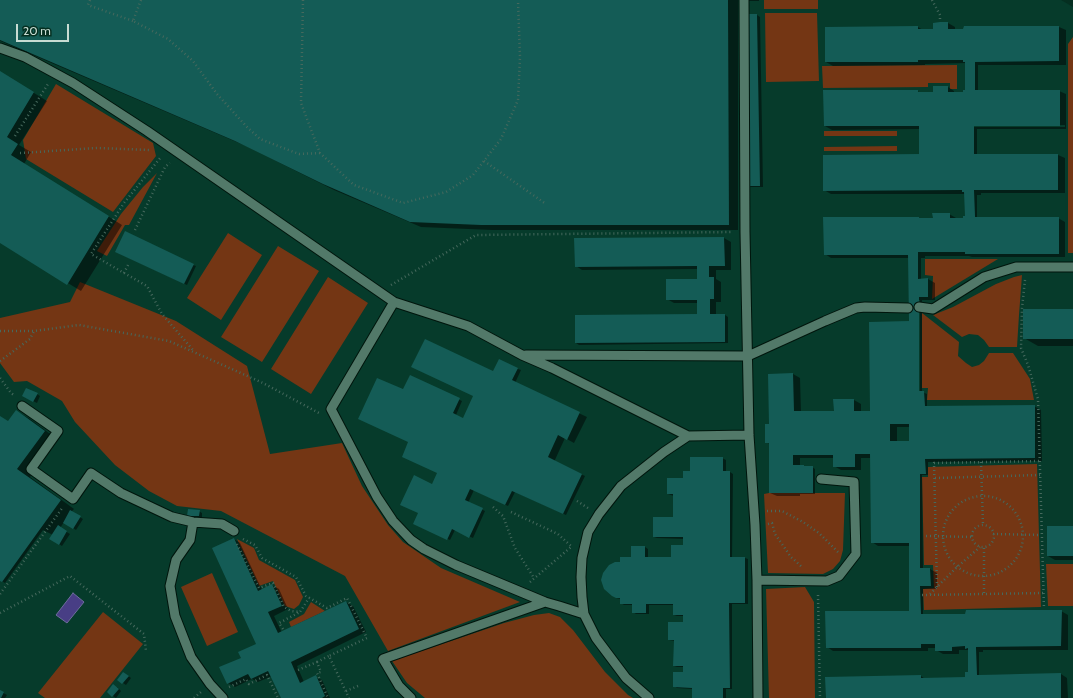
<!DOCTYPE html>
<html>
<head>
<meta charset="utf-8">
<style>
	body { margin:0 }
	#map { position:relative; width:1073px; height:698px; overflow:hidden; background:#052f21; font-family:Cabin,sans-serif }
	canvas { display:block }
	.scale { position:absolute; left:16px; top:24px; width:53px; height:18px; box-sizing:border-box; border:2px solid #c7dcd3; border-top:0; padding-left:5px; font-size:12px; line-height:14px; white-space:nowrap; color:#c7dcd3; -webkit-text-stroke:3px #052f21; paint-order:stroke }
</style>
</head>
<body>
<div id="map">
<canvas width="1073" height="698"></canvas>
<div class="scale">20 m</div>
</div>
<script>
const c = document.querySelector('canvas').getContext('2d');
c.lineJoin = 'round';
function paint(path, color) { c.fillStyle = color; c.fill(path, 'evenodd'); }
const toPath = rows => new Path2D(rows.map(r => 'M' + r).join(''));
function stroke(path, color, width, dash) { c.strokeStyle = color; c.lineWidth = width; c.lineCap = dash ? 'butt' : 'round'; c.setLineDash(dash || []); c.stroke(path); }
paint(toPath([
	[0,0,1061,0,1073,7,1073,698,0,698]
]), '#063b2b');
paint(toPath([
	[764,0,818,0,818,9,764,9],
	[765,13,817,13,819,81,766,82],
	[1073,37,1073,253,1068,253,1068,44],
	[957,65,957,89,950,89,950,83,928,83,928,87,823,88,822,66],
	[56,84,153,143,156,156,113,212,26,159,23,140],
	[824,131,897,131,897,136,824,136],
	[897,146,897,151,824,151,824,147],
	[157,173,129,225,125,225,107,256,97,251,121,214,143,187],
	[228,233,262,255,221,320,187,298],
	[278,246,319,271,262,362,221,337],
	[925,259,998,259,932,299,933,276,925,275],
	[1022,275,1019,315,1017,347,989,347,984,340,978,335,969,334,962,337,933,315,953,307,996,284,1014,277],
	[328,277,368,303,311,394,271,369],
	[80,282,176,321,247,366,270,454,342,443,362,486,388,525,403,542,441,568,520,602,388,651,345,576,221,511,177,506,149,491,115,465,75,422,62,401,27,381,14,382,0,363,0,318,70,302],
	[922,313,959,342,958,356,966,363,972,367,979,365,984,361,989,353,1013,353,1030,379,1034,400,927,400,928,388,922,388],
	[1037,464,1041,607,924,610,923,589,934,588,933,565,924,565,922,477,928,477,928,467],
	[769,493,845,493,843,550,840,561,833,569,823,574,768,573,764,494],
	[237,539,254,548,259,560,295,580,303,597,299,605,294,609,285,606,273,581,259,586],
	[1046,564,1073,564,1073,606,1048,606],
	[212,573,238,632,207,646,181,587],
	[805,587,814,602,815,698,769,698,766,589],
	[311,602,325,611,291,627,289,622,304,614],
	[103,612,143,644,100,698,45,698,38,693],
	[549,613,560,617,573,630,605,672,628,695,633,698,425,698,407,683,392,661,504,623,534,615]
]), '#743614');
const water = toPath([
	[73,593,84,602,67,623,56,615,73,593]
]);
paint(water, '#483e85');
stroke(water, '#6e6d9c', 1);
paint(toPath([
	[0,0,738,0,738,230,492,230,421,227,334,190,246,146,0,41],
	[747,0,759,0,759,1,749,1],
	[757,15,760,17,763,187,751,187,748,185],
	[940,23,948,23,955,27,955,30,1059,27,1066,30,1066,65,978,65,978,91,1059,91,1066,94,1066,129,977,129,977,155,1058,155,1065,158,1065,193,981,193,981,195,977,195,977,218,1058,218,1065,222,1065,257,972,257,969,256,925,256,925,258,921,258,921,279,928,279,935,283,935,300,922,300,922,392,927,394,927,407,1034,406,1041,410,1042,461,928,462,928,475,922,475,923,569,930,569,937,573,937,589,923,589,923,614,925,615,966,615,1061,611,1068,615,1068,650,983,650,983,652,979,652,979,675,1061,674,1067,678,1068,698,827,698,921,676,925,679,966,678,972,673,969,650,959,650,959,654,943,654,936,650,936,648,928,648,928,651,833,651,827,647,913,612,910,546,878,546,872,542,871,458,861,458,861,470,841,470,834,466,834,458,800,458,800,466,812,467,815,469,815,494,800,494,800,496,777,496,770,493,770,444,766,442,770,425,769,375,793,374,800,378,801,412,835,412,854,400,861,404,861,412,871,412,910,323,909,258,831,258,825,254,949,214,956,218,964,219,966,217,965,194,831,194,824,190,920,155,920,129,832,130,825,126,917,91,921,93,934,93,948,87,954,91,954,93,964,93,966,91,966,63,925,64,925,65,833,66,826,62,826,28,918,27,923,30,934,30],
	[970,125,1065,125,1065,127,974,127],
	[918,300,920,300,920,396,918,396],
	[897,427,910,427,910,442,897,442],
	[0,72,47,101,19,145,31,152,24,164,122,225,81,291,0,242],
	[724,238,731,242,731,270,716,270,716,279,721,282,721,302,716,302,716,315,725,315,728,317,728,343,579,345,576,343,701,315,698,303,674,303,667,299,698,280,698,269,582,270,576,266,575,239],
	[120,254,193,265,196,266,187,285],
	[1073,310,1073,346,1038,346,1024,338],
	[518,369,521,370,515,383,587,417,574,443,565,438,554,462,585,476,566,515,515,492,508,506,474,490,468,503,485,511,473,538,455,530,450,540,418,525,432,485,438,473,410,442,403,391,410,376,462,401,456,415,464,419,498,375],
	[37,394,40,396,37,403,23,396],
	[16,411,30,419,57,439,30,477,74,509,71,512,83,519,76,530,64,522,60,528,70,534,62,546,51,539,53,535,43,530,5,583,0,580,0,417,8,422],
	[722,458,726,460,726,472,730,472,733,474,732,558,745,558,748,559,748,604,732,604,732,689,726,689,726,698,693,698,693,689,677,688,674,686,684,673,684,667,677,667,674,666,675,641,669,640,684,623,684,616,677,616,674,615,674,605,649,605,649,614,636,614,633,612,633,605,624,605,621,603,621,599,616,598,621,563,632,558,645,547,648,549,648,558,672,558,684,546,684,539,657,538,654,537,674,518,674,496,668,494,684,479,691,472],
	[199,511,202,513,202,518,192,517,188,515],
	[1073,527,1073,560,1055,560,1048,556],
	[234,539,240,543,262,590,272,585,279,589,288,609,274,616,282,633,346,602,353,606,366,632,297,666,304,682,315,677,322,680,330,698,282,698,272,676,258,682,252,679,235,687,228,683,242,658,257,644],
	[127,675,131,678,126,685,123,683],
	[117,687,121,691,116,698,113,696],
	[0,691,7,695,5,698,0,698]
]), '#0007');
paint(toPath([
	[0,0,728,0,729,225,481,225,410,222,323,184,235,141,0,40],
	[744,14,757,14,760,186,747,186],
	[940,22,948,22,948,29,963,29,964,26,1059,26,1059,61,975,62,975,90,1060,90,1060,126,974,126,974,154,1058,154,1058,190,974,190,975,216,975,217,1059,217,1059,254,965,254,965,252,918,252,918,279,928,278,928,297,919,297,919,391,924,391,925,406,1035,405,1035,458,925,459,926,474,920,474,920,568,930,568,931,586,920,586,921,614,965,614,966,610,1062,610,1061,646,976,647,976,648,977,675,1061,673,1061,698,826,698,825,677,921,675,921,678,965,677,965,672,968,672,968,648,965,649,965,646,952,647,952,651,935,651,935,644,921,644,921,648,826,648,825,611,909,611,909,543,871,543,870,454,855,454,855,467,833,467,833,455,793,455,793,465,804,465,804,466,813,466,813,493,769,493,769,443,765,443,765,424,769,424,768,374,793,373,794,411,834,411,833,399,854,399,854,411,870,411,869,322,909,321,908,255,824,255,823,217,919,217,919,218,933,218,932,213,950,213,950,218,963,218,963,216,965,216,964,192,962,192,962,190,823,191,823,155,919,154,919,126,824,126,823,90,918,90,918,92,933,92,933,86,948,86,948,92,963,92,963,90,965,90,965,62,963,62,963,60,918,60,918,62,825,62,825,27,918,26,918,29,933,29,933,23],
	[890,424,909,424,909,441,890,441],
	[0,71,34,92,7,137,18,144,11,155,109,216,67,285,0,243],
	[125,231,194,264,184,284,115,252],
	[724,237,725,266,709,266,709,277,714,277,714,299,710,299,710,314,725,314,725,342,575,343,575,315,697,314,697,300,666,300,666,279,697,279,697,266,575,267,574,238],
	[1023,309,1073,309,1073,339,1023,339],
	[425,339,493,371,499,359,518,368,512,380,580,412,567,440,558,435,548,457,582,474,563,514,512,491,505,505,470,489,465,500,483,508,469,538,452,529,447,540,413,524,418,513,400,505,414,475,432,484,437,473,402,457,408,442,358,419,377,378,403,389,410,375,460,398,453,413,463,418,473,396,411,367],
	[26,388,38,393,33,402,22,396],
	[16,410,45,431,17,469,61,500,2,582,0,581,0,416,8,421],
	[690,457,723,457,723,471,730,471,730,557,745,557,745,603,729,603,730,688,723,688,723,698,692,698,692,688,673,687,673,672,683,672,683,666,673,666,674,640,668,640,668,622,683,622,683,615,673,615,673,604,646,604,646,613,632,613,632,604,620,604,620,598,616,598,612,596,604,589,601,580,603,573,609,565,615,562,620,562,620,557,631,557,631,546,645,546,645,557,671,557,671,545,683,545,683,537,653,537,653,517,673,517,673,494,667,494,667,478,683,478,683,471,690,471],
	[188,509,200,510,199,516,187,516],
	[70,510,81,516,73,529,63,523],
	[58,525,67,531,59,545,49,539],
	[1047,526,1073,526,1073,556,1047,556],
	[234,538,258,591,272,584,282,606,268,612,278,633,346,601,359,629,291,662,300,683,316,675,325,696,322,698,281,698,268,671,251,679,248,674,227,684,219,667,241,658,238,652,256,644,212,548],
	[123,672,129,676,122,684,117,680],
	[113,684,119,689,112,697,107,692],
	[0,690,4,692,1,698,0,698]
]), '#145c56');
const lane = toPath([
	[744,0,745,232,749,435,755,525,757,580,758,698],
	[0,48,25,57,73,83,147,131,394,302,468,326,522,355,552,368,688,436,749,435],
	[394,302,331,409,377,497,393,521,411,540,424,549,456,565,545,602,559,606,584,614],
	[919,307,933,309,984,277,1016,267,1073,267],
	[526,355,748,356,825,321,856,308,865,307,908,308],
	[22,406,58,431,31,469,73,499,91,473,121,493,172,517,193,522,222,524,234,531],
	[193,522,190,540,176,560,170,586,175,616,191,657,210,684,223,698],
	[757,580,827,581,839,576,856,554,854,482,821,479],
	[411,698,399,686,383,659,545,602],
	[649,698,626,678,596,638,584,614,582,597,581,577,582,558,588,532,599,514,621,486,664,452,688,436]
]);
stroke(lane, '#00150c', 11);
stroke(toPath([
	[90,0,88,5,133,21],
	[141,0,133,21,168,39,193,61,217,94,246,126,260,139,299,154,320,153],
	[303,0,301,103,320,153,354,185,403,203,446,192,473,175,501,139,518,100,520,57,518,0],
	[932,0,940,15,940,22],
	[15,136,48,84],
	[20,153,97,148,150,150],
	[484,161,546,204],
	[135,230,165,167,170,163],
	[128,265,124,273,91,254,124,203,161,157],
	[124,273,147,286,162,314,193,350],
	[1025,280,1022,308,1021,348,1028,365,1038,399,1044,609],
	[391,285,476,235,733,232],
	[0,331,34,331,79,325,169,341,263,383,319,413],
	[0,361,30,339,34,331],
	[0,378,11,393,15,396],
	[981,462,983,525],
	[935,478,1040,475],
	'943 536a40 40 0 1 1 80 0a40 40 0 1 1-80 0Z',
	[577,501,588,508],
	[493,507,503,516,515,548,534,578],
	[767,511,782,511,803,522,819,533,840,554],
	[511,512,558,534,572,547],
	[768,524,772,523,775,534,791,557,803,568],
	'972 536a11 11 0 1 1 22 0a11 11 0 1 1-22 0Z',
	[993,534,1041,535],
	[926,536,972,537],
	[243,539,255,545,262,558,296,577,306,596,327,608,347,598,367,638,329,656,349,698],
	[237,544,259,588,273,583,284,607,291,611,300,612,309,598],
	[984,548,984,594],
	[530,582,571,547],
	[937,587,934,463,1039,461],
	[0,594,63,507],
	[930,594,956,568,980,547],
	[818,595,820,698],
	[922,595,1043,593],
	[0,613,70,576,144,634,146,651],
	[283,629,279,623,300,612],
	[317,662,329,656],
	[298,670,317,662,321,672,317,673,328,698],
	[229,687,246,679,249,684,267,675,278,698],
	[346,691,358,686],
	[194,698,201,692]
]), '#46695d', 2.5, [1, 3]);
stroke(lane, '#527969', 9);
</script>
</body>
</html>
